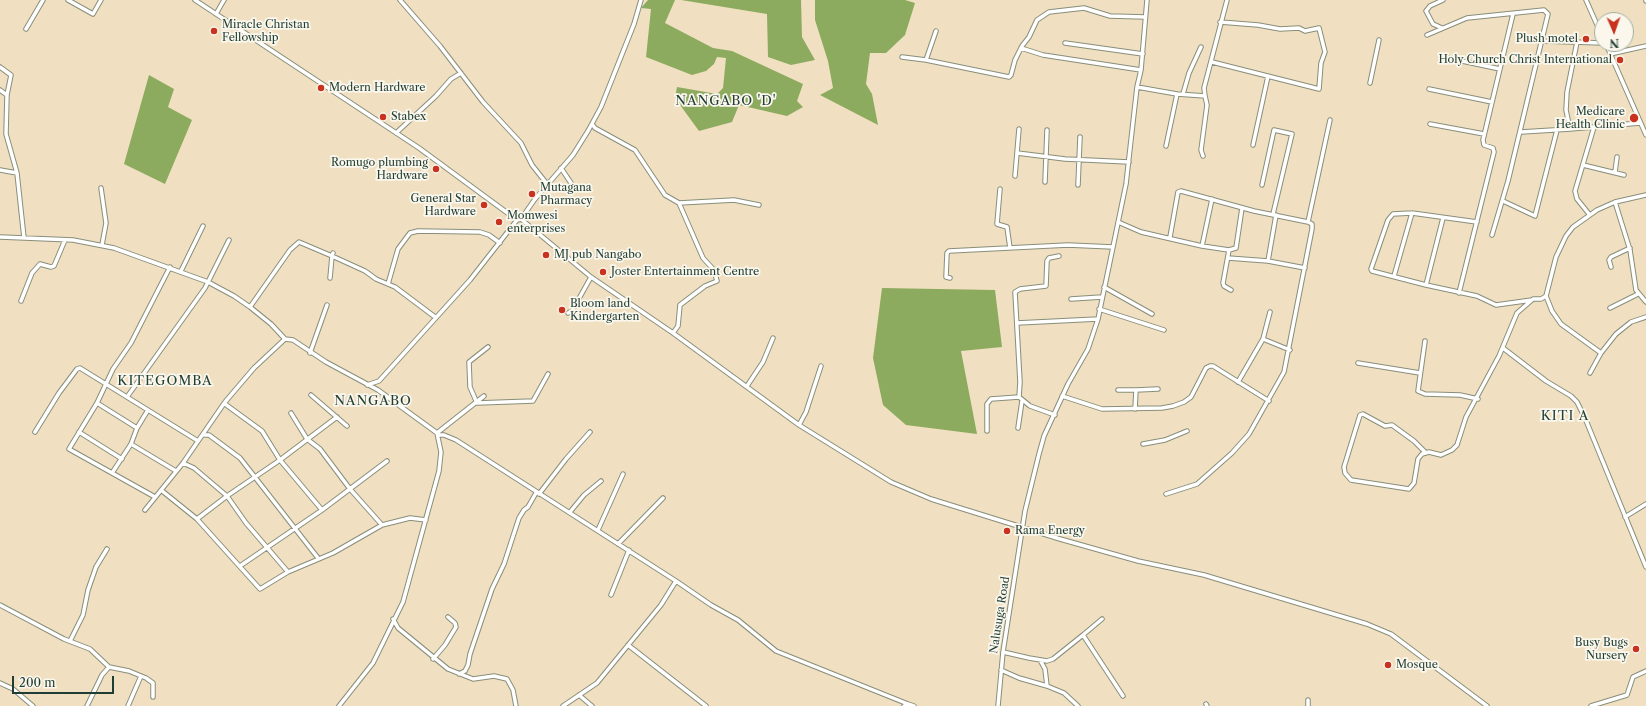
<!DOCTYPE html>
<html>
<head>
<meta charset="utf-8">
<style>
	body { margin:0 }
	#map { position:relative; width:1646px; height:706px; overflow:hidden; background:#f0e0c1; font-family:"Libre Caslon Text",serif }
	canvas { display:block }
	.north { position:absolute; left:1594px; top:12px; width:40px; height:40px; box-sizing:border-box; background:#fbf7ec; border:1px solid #a3ada2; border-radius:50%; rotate:178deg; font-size:11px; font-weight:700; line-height:16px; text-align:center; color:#1f3d34 }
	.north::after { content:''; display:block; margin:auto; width:14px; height:18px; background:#c8321e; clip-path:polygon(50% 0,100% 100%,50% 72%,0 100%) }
	.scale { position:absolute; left:12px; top:676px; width:102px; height:18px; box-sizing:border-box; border:2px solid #1f3d34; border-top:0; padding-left:5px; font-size:12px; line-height:14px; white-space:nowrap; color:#1f3d34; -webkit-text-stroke:3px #fbf7ec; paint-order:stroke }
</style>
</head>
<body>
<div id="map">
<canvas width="1646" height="706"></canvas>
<div class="north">N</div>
<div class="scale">200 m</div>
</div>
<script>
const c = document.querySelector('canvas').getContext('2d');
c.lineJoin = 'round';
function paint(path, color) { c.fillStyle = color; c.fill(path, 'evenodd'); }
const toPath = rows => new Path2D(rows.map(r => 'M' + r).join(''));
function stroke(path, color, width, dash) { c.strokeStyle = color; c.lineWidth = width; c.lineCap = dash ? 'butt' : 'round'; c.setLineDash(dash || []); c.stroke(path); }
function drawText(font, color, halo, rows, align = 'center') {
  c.font = font + ' "Libre Caslon Text",serif'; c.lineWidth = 3.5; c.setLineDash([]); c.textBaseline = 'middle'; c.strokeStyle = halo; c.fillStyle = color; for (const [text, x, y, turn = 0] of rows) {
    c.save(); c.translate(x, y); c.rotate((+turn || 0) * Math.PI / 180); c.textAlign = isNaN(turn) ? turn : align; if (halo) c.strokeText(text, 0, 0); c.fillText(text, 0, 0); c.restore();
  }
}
paint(toPath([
	[648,0,675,0,665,23,713,48,732,51,803,84,797,101,803,107,787,116,739,105,732,122,699,131,675,98,677,87,717,94,723,88,726,58,717,57,714,64,706,71,692,75,646,57,651,9,641,8],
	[681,0,801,0,802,37,815,60,791,65,768,57,767,14],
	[815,0,905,0,915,3,905,35,886,53,870,53,866,84,872,94,878,125,820,95,833,88,828,61,815,20],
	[149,75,174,89,168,107,192,120,165,184,124,164],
	[882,288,995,290,1002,347,961,351,977,434,906,425,883,405,873,358]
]), '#8cab5e');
const minor = toPath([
	[68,0,93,14,101,0],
	[195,0,419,148,517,220,521,219,591,277,673,333,799,425,891,482,931,499,1060,539,1138,561,1204,575,1367,624,1391,634,1487,706],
	[400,0,440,46,483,102,521,143,532,165,547,184],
	[1586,0,1602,36],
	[1646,0,1646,1],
	[216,14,224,0],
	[1442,28,1433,24,1426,11,1430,6,1443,0],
	[26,29,43,0],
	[1427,35,1467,18,1544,10,1548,14,1508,181,1492,235],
	[1543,41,1602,43],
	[1065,43,1143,54],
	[1606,44,1646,135],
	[1021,48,1043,55,1141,70],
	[1610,54,1646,46],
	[902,57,926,60,1009,77,1011,75,1015,60,1022,46,1029,37,1037,20,1049,12,1084,8,1110,16,1145,17],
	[1443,57,1500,69],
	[926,60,936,31],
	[1212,62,1319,89,1321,63,1325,52,1319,28,1305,31,1299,28,1280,29,1258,25,1220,22],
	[0,67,11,75,7,95],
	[1370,83,1379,40],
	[1137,87,1177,94,1205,96,1204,88,1227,0],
	[1429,89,1492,102],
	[0,90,7,95,6,134,17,173,24,238],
	[1183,94,1189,73,1201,47],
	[592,124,595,128,635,150,665,195,679,203,703,258,714,270,717,281,705,286,680,305,678,326,673,333],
	[1430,124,1484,134],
	[1570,129,1566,110,1567,92,1577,42],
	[1521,132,1570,129,1640,123],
	[396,133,436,96,451,79,461,73],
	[1253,145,1268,76],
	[1166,146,1177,94],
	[1017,153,1065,159,1129,162],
	[1203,156,1201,150,1207,105,1205,96],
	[1583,165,1624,175],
	[561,168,571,183],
	[0,170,17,173],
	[1615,172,1617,157],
	[1015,176,1019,129],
	[1045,182,1047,130],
	[1078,185,1080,137],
	[1262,185,1274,130,1292,134,1273,214],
	[101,188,106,223,102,245],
	[1000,189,997,224,1007,227,1010,248],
	[1503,201,1535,216,1557,130],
	[1615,202,1630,250,1636,290,1646,302],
	[679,203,734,200,759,205],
	[1589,214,1577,199,1575,191,1594,127],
	[521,219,535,199,573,155,588,131,601,107,634,24,641,0],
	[1118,222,1141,232,1202,246,1229,250],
	[1477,222,1412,213,1393,214,1388,220,1371,269,1372,271,1426,285,1477,296,1496,305,1532,300],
	[0,237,73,240,114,248,208,282,234,296,250,307,271,324,285,339,293,340,326,362,378,390,437,433,441,452,439,471,403,602,373,663,339,706],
	[1170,237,1178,192,1181,191,1254,211,1308,222],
	[1202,246,1212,199],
	[333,253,332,256,365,271,376,279,395,287,435,317],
	[1228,258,1268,261,1305,268],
	[1268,261,1276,215],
	[1611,267,1609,260,1611,257,1630,248],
	[181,271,203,226],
	[1394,276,1412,213],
	[950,278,946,277,947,253,949,251,1068,245,1113,247],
	[388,284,398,249,410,233,418,231,480,232,489,235,500,243],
	[1426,285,1443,218],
	[1104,287,1152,314],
	[1231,290,1224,286,1223,283,1229,250,1236,248,1242,208],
	[1459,293,1494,152,1493,148,1484,145,1483,140,1513,14],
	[1546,296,1552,311,1561,324,1601,353],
	[1071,299,1102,297],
	[21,301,32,273,40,264,51,267,54,266,65,240],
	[250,307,290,250,299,242,332,256,330,278],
	[1610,308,1638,294],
	[1099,309,1164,330],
	[568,313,572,311,591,277],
	[1017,323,1098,319],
	[1263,339,1290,350],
	[1425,341,1418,391,1425,394,1460,395,1478,399],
	[488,347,469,362,470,387,477,403,533,401,548,374],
	[1503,348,1546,381,1571,396,1577,402,1585,418,1646,567],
	[310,353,327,305],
	[1358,363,1420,373],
	[1590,373,1601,353,1616,334,1631,322,1646,317],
	[1238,382,1263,339,1270,312],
	[367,385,379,381,470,280,517,220],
	[747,386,763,362,773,338],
	[1118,390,1136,390],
	[311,395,347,426],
	[1062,396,1102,409,1162,408,1173,406,1184,402,1191,397,1206,368,1210,366,1213,366,1269,401],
	[127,397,205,288,229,240],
	[1019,397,1020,382,1015,292,1020,289,1046,286,1047,261,1049,258,1059,256],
	[97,403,137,428],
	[225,404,262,431,280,460,322,510],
	[1135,409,1136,390,1158,389],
	[291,413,307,439,320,449,350,489,382,525],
	[799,425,806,412,821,366],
	[1018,428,1022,401],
	[987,431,987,404,991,399,1019,397,1030,406,1055,415],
	[35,432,59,393,77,369,80,368,198,441],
	[79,432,122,459],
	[437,433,484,396],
	[203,435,209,435,240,458,318,558],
	[438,435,444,435,456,440,676,581,661,605,597,683,563,706],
	[131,444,176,471],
	[1143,444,1165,440,1187,431],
	[1426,453,1414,441,1392,425,1385,426,1363,414,1360,415,1344,467,1345,473,1351,480,1409,489,1414,483,1418,459,1422,454,1429,452,1441,455,1452,450,1457,445,1466,417,1499,356,1517,313,1533,299,1541,299,1546,296,1556,257,1566,236,1573,227,1597,210,1615,202,1646,195],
	[183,463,194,468,227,496,246,523,288,572],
	[112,473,131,444,137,428,148,410],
	[161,490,197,519,260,589,288,572,333,553,382,525,410,518,426,520],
	[539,494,566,459,590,432],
	[1166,494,1197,484,1232,453,1249,434,1284,372,1312,229,1312,224,1308,222,1330,120],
	[155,497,69,449,97,403,113,369,131,343,170,267],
	[145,510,183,463,225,402,254,368,285,339],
	[570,512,584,495,601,481],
	[1625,517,1646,504],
	[197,519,227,496,280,460,337,417],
	[598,530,623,474],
	[618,544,663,498],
	[240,566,322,510,387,461],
	[676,581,711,605,738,620,776,651,908,704],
	[611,595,629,550],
	[0,605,64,639,90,649,109,667,129,671,146,678,153,683,153,697],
	[393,619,398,628,448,669,473,679,494,676,507,679,513,690,516,706],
	[1083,635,1102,619],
	[70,641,83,615,88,590,96,567,107,549],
	[628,645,706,706],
	[1003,652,1029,658,1047,661,1053,659,1083,635,1123,696],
	[433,659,445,645,456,627,455,623,448,617],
	[1040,660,1045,669,1047,686,1064,693,1078,706],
	[1001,670,1019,678,1047,686],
	[459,674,465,671,468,665,470,654,492,589,504,564,519,518,524,510,528,507,536,493],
	[0,683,13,689,33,706],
	[579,695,592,706],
	[1308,700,1308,706],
	[1206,704,1207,706],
	[87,706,102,675,109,667],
	[128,706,141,676],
	[904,706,908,704,914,706],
	[998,706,1003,652,1025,511,1039,454,1044,436,1068,384,1088,349,1098,319,1113,247,1126,184,1137,87,1141,70,1147,0],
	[1591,706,1627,695,1633,677,1646,671]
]);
stroke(minor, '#888e7a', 5.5);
stroke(minor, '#fff', 3.5);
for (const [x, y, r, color] of [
	[214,31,4,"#c8321e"],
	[1586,39,4,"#c8321e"],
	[1620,60,4,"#c8321e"],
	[321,88,4,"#c8321e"],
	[383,117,4,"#c8321e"],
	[1634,118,5,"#c8321e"],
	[436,169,4,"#c8321e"],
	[532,194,4,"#c8321e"],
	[484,205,4,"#c8321e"],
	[499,222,4,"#c8321e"],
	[546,255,4,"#c8321e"],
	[603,272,4,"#c8321e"],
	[562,310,4,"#c8321e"],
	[1007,531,4,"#c8321e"],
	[1636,649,4,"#c8321e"],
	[1388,665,4,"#c8321e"]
]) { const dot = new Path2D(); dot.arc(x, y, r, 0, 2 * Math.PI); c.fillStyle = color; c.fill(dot); stroke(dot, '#fbf7ec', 1.5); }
drawText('11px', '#1f3d34', '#fbf7ec', [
	["Miracle Christan",222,25],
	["Fellowship",222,38],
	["Plush motel",1578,39,"right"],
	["Holy Church Christ International",1612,60,"right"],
	["Modern Hardware",329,88],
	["Medicare",1625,112,"right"],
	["Health Clinic",1625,125,"right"],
	["Stabex",391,117],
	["Romugo plumbing",428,163,"right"],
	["Hardware",428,176,"right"],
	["Mutagana",540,188],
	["Pharmacy",540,201],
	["General Star",476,199,"right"],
	["Hardware",476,212,"right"],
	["Momwesi",507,216],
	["enterprises",507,229],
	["MJ pub Nangabo",554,255],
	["Joster Entertainment Centre",611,272],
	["Bloom land",570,304],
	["Kindergarten",570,317],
	["Rama Energy",1015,531],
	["Busy Bugs",1628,643,"right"],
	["Nursery",1628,656,"right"],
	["Mosque",1396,665]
], 'left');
drawText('11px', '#1f3d34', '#fbf7ec', [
	["Nalusuga Road",1000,615,-81]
]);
c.letterSpacing = '1px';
drawText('13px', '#1f3d34', '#fbf7ec', [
	["NANGABO 'D'",726,101],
	["KITEGOMBA",165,381],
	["NANGABO",373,401],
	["KITI A",1565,416]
]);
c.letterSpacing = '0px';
</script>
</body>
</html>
